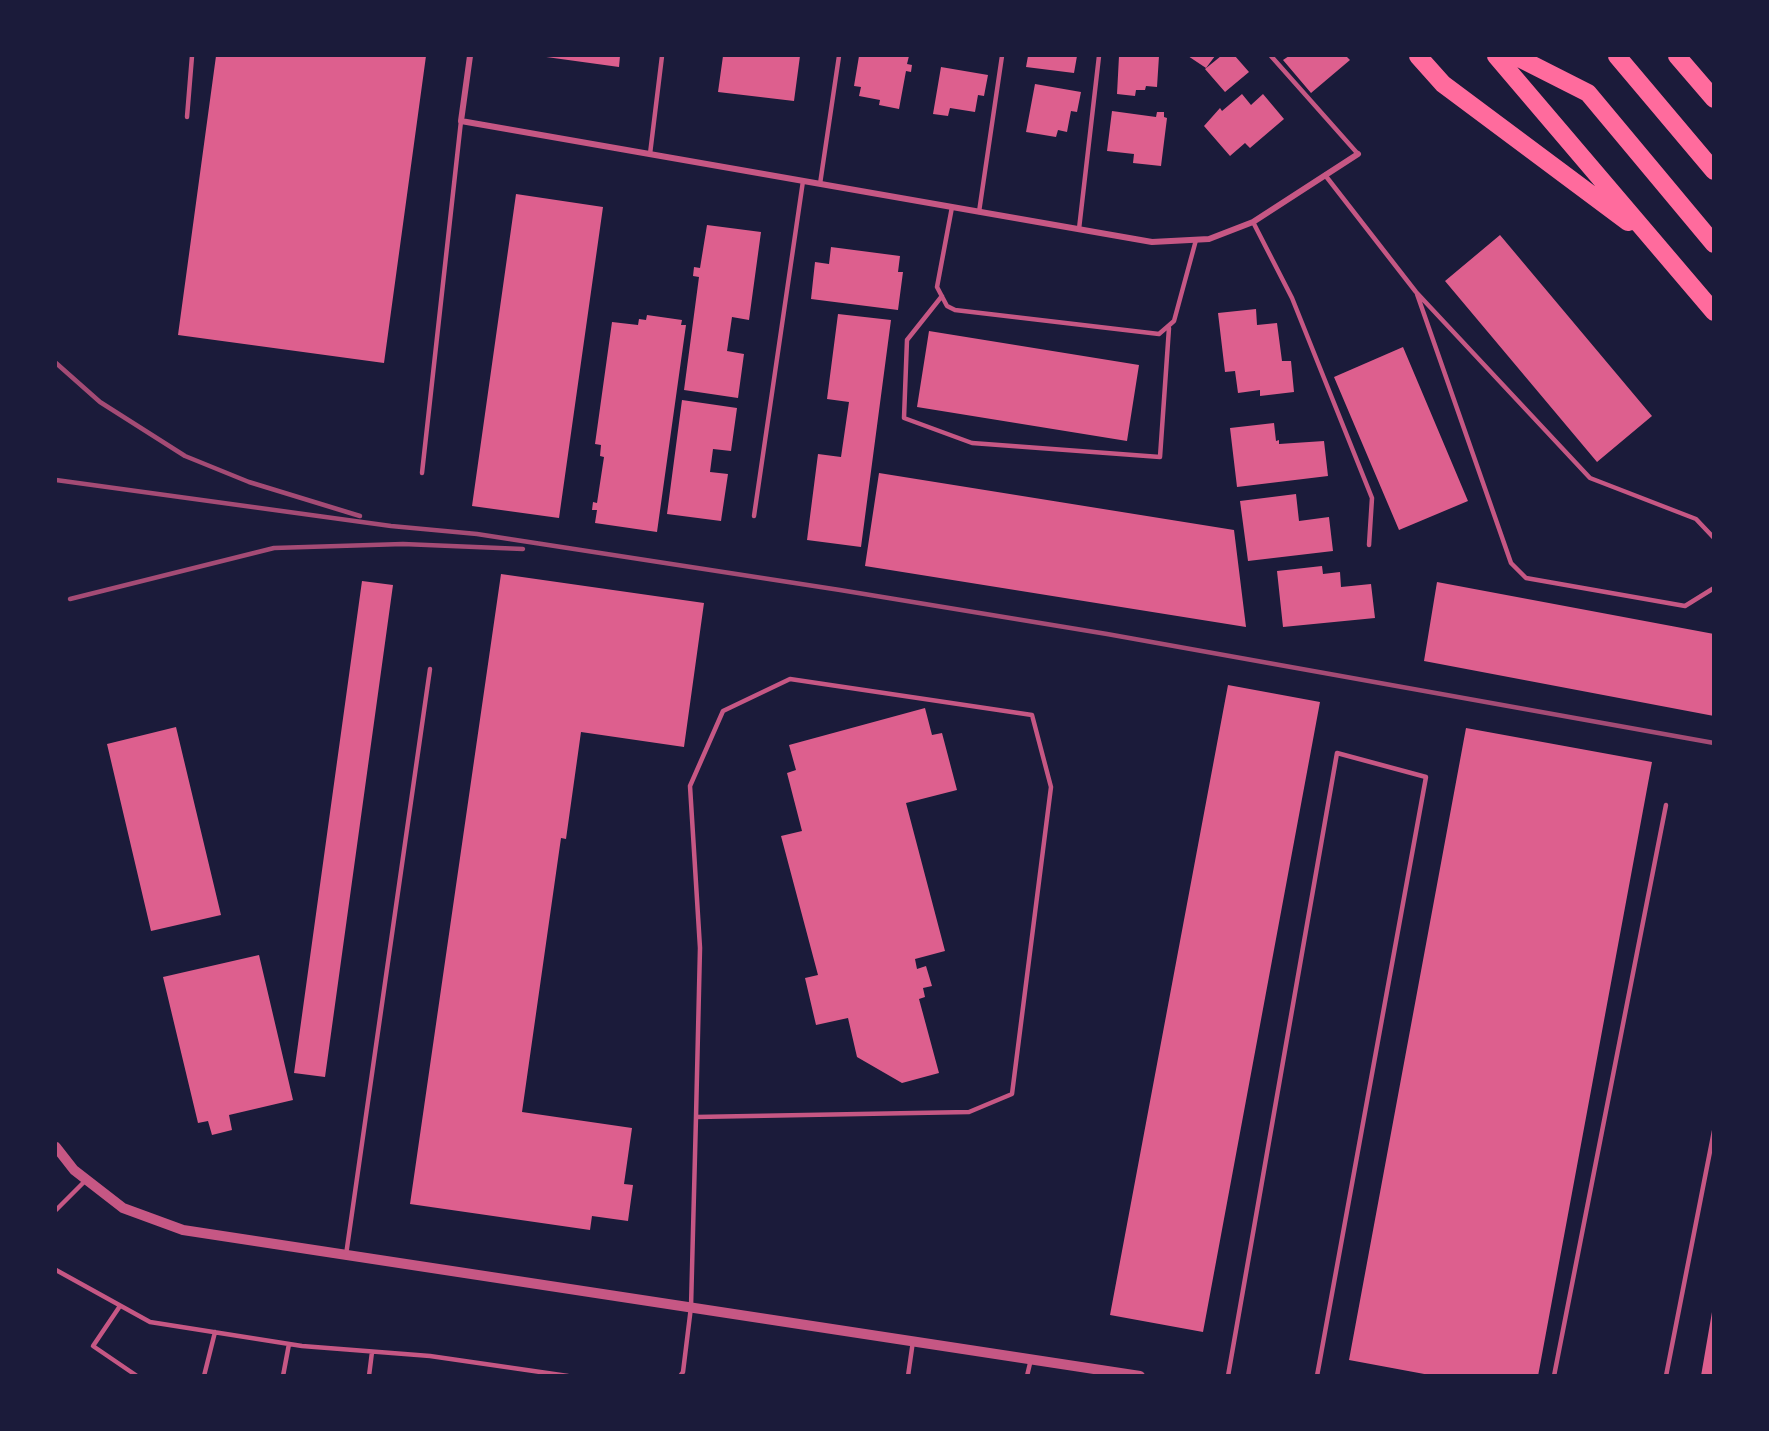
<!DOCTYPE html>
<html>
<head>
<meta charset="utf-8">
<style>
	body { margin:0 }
	#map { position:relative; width:1769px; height:1431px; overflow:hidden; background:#1b1b3a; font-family:"Zilla Slab",serif }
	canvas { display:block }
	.frame { position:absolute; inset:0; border:57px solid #1b1b3a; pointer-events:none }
</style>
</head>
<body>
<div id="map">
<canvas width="1769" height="1431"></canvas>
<div class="frame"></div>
</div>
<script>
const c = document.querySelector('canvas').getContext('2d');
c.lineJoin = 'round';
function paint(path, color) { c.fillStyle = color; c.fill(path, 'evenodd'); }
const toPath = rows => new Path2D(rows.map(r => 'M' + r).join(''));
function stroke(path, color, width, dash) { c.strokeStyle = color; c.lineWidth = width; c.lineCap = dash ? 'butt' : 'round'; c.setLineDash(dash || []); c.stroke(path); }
paint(toPath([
	[216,56,426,56,384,363,178,335],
	[539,56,620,56,619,67],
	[723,56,800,56,794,101,718,92],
	[859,56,909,56,907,64,912,65,911,72,906,71,899,109,879,105,880,100,859,96,861,87,854,86],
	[1028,56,1077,56,1074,73,1026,67],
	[1119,56,1159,56,1157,87,1146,86,1145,90,1136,90,1135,96,1117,94],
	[1188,56,1215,56,1206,68],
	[1221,56,1235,56,1249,72,1225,92,1205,69],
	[1289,56,1346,56,1350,60,1311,93,1283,60],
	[941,67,988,75,984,96,978,95,975,112,950,108,948,116,933,114],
	[1035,84,1081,92,1077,112,1071,111,1067,132,1058,130,1056,137,1026,132],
	[1242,94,1251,105,1263,94,1284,119,1250,148,1245,143,1230,156,1204,126,1220,108,1222,111],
	[1112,111,1156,117,1157,112,1164,112,1164,117,1167,118,1161,166,1133,163,1134,154,1107,151],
	[516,194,603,207,559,518,472,506],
	[707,225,761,232,749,320,732,317,727,351,744,354,738,398,684,390,699,277,693,276,694,267,700,268],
	[1500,235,1652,416,1597,462,1445,281],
	[831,247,900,256,898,272,903,272,898,310,811,299,815,262,829,264],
	[1256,309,1257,325,1277,323,1282,361,1291,361,1294,392,1260,396,1260,390,1238,393,1235,371,1225,372,1218,313],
	[838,314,891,320,861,547,807,540,818,454,841,457,849,402,827,399],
	[647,315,682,320,681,325,686,325,657,532,595,523,597,510,592,510,593,502,597,503,604,457,600,456,601,445,595,444,612,322,638,325,639,319,646,320],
	[929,331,1139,365,1127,441,917,407],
	[1403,347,1468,501,1399,530,1334,377],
	[682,400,737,408,731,451,713,449,710,472,728,474,721,521,667,514],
	[1274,423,1276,441,1279,440,1279,444,1324,441,1328,476,1237,487,1230,428],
	[879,473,1234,530,1246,627,865,566],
	[1296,494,1299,521,1329,517,1333,551,1248,561,1240,501],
	[1322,566,1323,574,1340,572,1341,587,1371,584,1375,618,1283,627,1277,571],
	[501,574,704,603,684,747,581,732,566,839,561,838,522,1112,632,1128,624,1184,633,1185,628,1221,592,1216,590,1230,410,1204],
	[362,581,393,585,325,1077,294,1073],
	[1437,582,1714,634,1714,716,1424,661],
	[1228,685,1320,702,1203,1332,1110,1315],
	[925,708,932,735,942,733,957,790,906,803,945,951,915,959,917,969,926,966,932,986,923,988,925,997,919,999,939,1073,902,1083,857,1057,848,1018,816,1025,805,978,818,975,781,836,802,831,787,773,796,770,789,745],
	[176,727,221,915,151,931,107,744],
	[1466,728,1652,762,1538,1376,1435,1376,1349,1360],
	[259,955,293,1100,229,1115,232,1130,212,1135,208,1121,198,1123,163,977],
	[1712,1312,1714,1376,1701,1376]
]), '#dd5f8e');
stroke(toPath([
	[1271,56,1358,154],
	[187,117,192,56],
	[650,154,662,56],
	[1325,175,1416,292,1590,478,1696,519,1714,538],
	[820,184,839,56],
	[952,207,937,287,947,306,955,310,1159,334,1174,321,1196,240],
	[979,212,1002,56],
	[1253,222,1292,298,1372,498,1369,545],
	[1079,229,1099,56],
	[1417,294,1511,563,1526,578,1685,606,1714,588],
	[942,296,907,340,904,418,972,443,1160,457,1169,328],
	[422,473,461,121],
	[754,516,803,181],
	[56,1210,86,1180],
	[346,1255,430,669],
	[56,1270,150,1322,302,1346,430,1356,568,1376],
	[120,1306,93,1346,137,1376],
	[204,1376,215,1332],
	[283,1376,289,1344],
	[369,1376,372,1352],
	[680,1376,683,1372,691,1307,696,1117,700,948,690,786,723,711,790,679,1032,715,1051,787,1012,1094,969,1112,696,1117],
	[908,1376,913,1341],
	[1027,1376,1031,1359],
	[1228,1376,1337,753,1426,777,1317,1376],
	[1554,1376,1666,805],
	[1666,1376,1714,1131]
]), '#c65784', 4.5);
stroke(toPath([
	[470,56,461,121,1152,242,1209,239,1253,222,1358,154]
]), '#c65784', 6);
stroke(toPath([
	[56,1147,74,1170,123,1208,183,1230,1140,1376]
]), '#c65784', 10);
stroke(toPath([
	[1418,56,1443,84,1628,222],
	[1496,56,1714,312],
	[1515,56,1588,93,1714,244],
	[1617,56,1714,171],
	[1677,56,1714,99]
]), '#ff6b9d', 18);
stroke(toPath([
	[56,363,100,402,185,456,249,482,360,516],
	[56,480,391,526,477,534,840,590,1107,634,1714,743],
	[70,599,274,548,403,544,523,549]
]), '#a44b75', 4.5);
</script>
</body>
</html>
